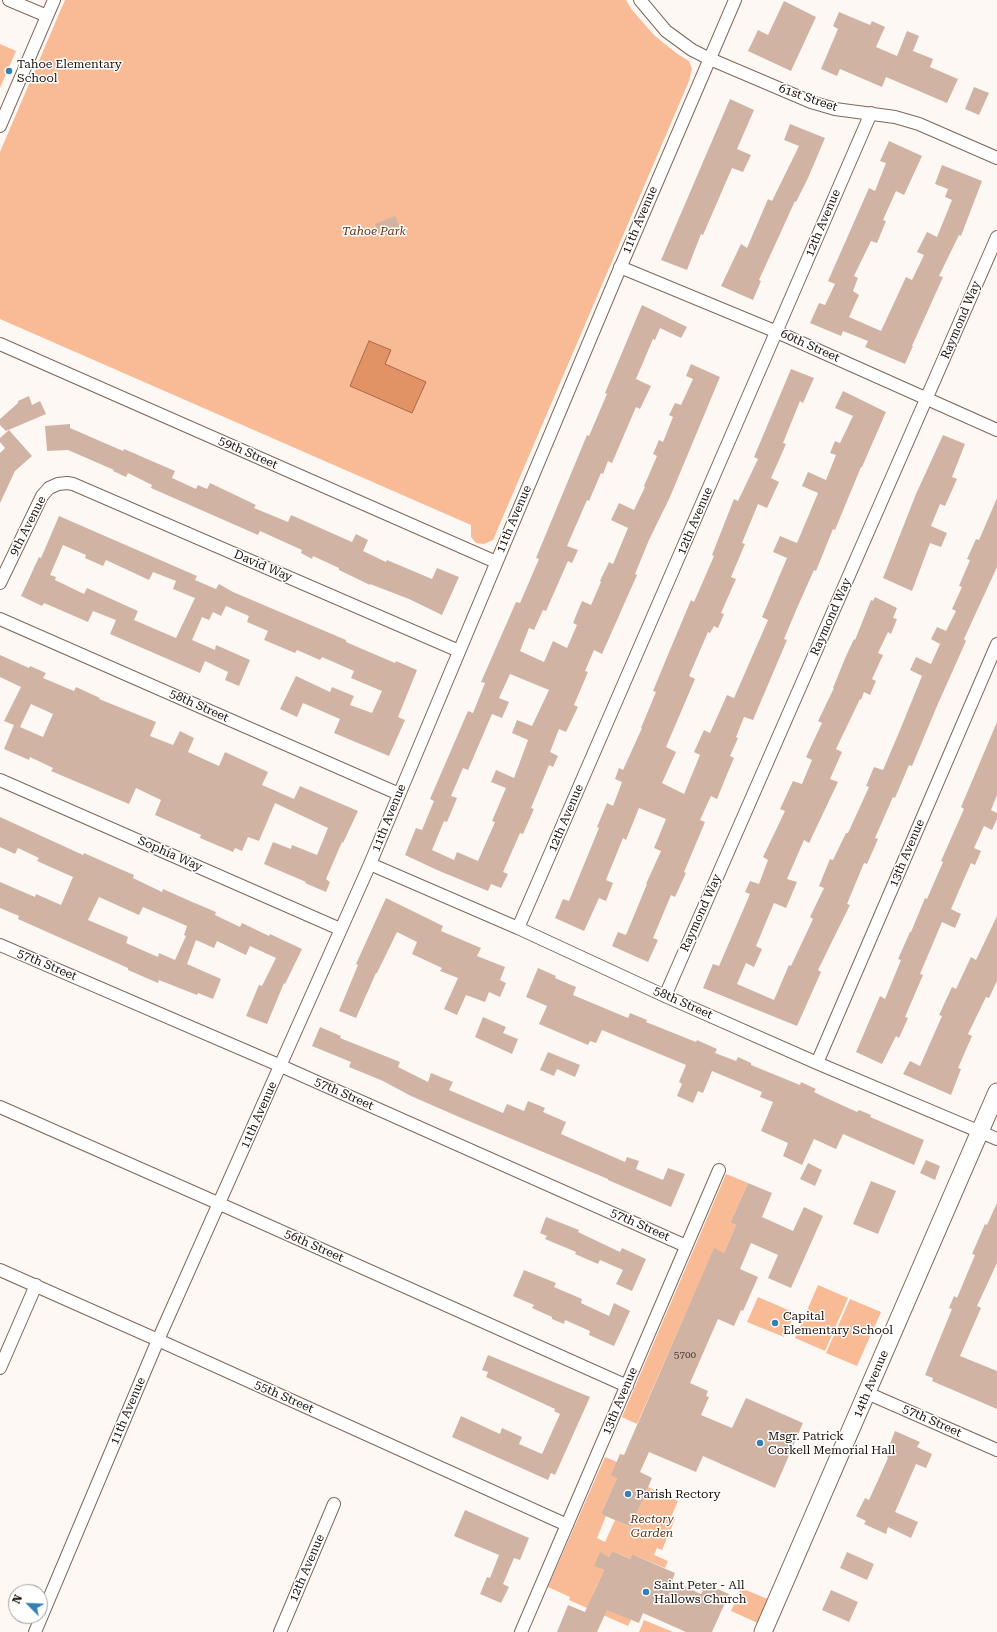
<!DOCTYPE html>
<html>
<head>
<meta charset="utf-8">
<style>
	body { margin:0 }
	#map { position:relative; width:997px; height:1632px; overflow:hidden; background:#fef8f4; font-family:"Roboto Serif",serif }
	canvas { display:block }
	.north { position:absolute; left:8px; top:1584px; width:40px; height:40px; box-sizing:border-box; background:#fff; border:1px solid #a39f9d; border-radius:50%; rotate:294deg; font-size:11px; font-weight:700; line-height:16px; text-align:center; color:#190f09 }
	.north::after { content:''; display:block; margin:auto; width:14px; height:18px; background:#357fb3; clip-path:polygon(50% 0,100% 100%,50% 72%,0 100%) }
</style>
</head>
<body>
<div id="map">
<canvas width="997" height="1632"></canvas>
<div class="north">N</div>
</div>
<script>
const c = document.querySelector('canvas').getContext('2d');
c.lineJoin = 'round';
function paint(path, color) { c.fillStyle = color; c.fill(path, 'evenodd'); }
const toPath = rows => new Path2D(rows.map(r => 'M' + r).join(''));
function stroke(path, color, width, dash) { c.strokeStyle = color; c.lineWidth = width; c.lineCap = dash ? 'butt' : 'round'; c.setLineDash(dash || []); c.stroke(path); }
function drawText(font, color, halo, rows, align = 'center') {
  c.font = font + ' "Roboto Serif",serif'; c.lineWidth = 3; c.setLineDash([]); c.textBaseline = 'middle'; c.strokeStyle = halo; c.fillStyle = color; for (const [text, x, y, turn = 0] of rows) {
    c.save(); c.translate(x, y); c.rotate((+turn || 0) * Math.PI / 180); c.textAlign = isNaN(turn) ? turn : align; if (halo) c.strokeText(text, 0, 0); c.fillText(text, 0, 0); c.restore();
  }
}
paint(toPath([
	[65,0,626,0,632,10,655,36,676,53,689,61,692,69,689,81,493,540,484,544,476,543,471,537,471,525,0,319,0,152],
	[0,44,16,51,0,88],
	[726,1174,748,1183,730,1223,736,1225,724,1253,714,1249,637,1424,622,1417],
	[818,1285,848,1298,825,1351,795,1338],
	[758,1297,795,1313,784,1337,747,1322],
	[850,1299,881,1312,857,1366,826,1353],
	[605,1457,617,1462,617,1478,601,1514,606,1516,597,1538,605,1542,615,1520,631,1527,648,1487,678,1501,671,1517,675,1519,662,1550,657,1548,654,1555,668,1561,665,1568,632,1554,630,1559,612,1551,609,1557,600,1553,595,1566,604,1570,593,1594,631,1620,628,1626,569,1600,570,1597,548,1587],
	[741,1588,770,1600,760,1624,731,1611],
	[644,1620,673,1632,639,1632]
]), '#f9ba96');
const water = toPath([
	[369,341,391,350,385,364,426,382,412,413,350,386,369,341]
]);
paint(water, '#e29365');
stroke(water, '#a66b49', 1);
paint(toPath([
	[784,1,816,17,791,71,748,51,758,30,768,35],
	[839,12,870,25,872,21,885,27,876,47,897,56,907,31,919,36,913,51,933,59,930,67,958,79,947,103,886,77,882,87,840,69,837,76,821,69,838,29,833,26],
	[974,87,989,93,979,115,965,109],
	[730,99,754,110,737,149,751,155,743,172,732,168,703,235,701,234,687,270,661,260],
	[790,124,825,138,808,178,796,202,795,201,759,280,761,281,753,300,721,286,741,244,747,248,768,199,772,201,799,146,784,140],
	[889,141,922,156,904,195,896,191,883,220,886,221,877,243,871,241,854,276,858,278,853,291,859,295,849,317,881,331,906,277,912,280,924,255,917,252,927,232,937,237,952,200,945,197,948,189,935,184,942,165,982,181,961,236,959,235,939,276,943,277,912,346,913,346,905,364,865,347,868,341,843,331,841,336,810,323,819,303,825,305,835,284,828,281,869,188,875,191,886,163,880,161],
	[395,216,400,228,380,237,375,224],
	[642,305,687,327,681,338,660,328,655,340,653,339,636,379,651,386,640,409,636,407,612,463,608,461,603,474,601,473,589,501,587,500,567,546,578,550,572,563,568,561,546,611,543,610,534,630,529,628,520,651,544,662,553,641,567,648,577,625,573,623,582,601,591,605,601,582,600,581,609,562,613,564,628,528,611,520,619,503,634,510,645,487,644,486,657,456,653,454,659,440,663,442,673,417,669,415,675,403,681,405,693,379,686,376,691,364,720,377,670,497,649,540,635,574,637,575,602,654,594,650,585,671,588,672,574,705,578,707,566,732,559,729,550,752,558,756,553,767,549,765,531,808,534,809,523,834,520,833,503,872,508,874,501,888,491,884,488,891,437,870,405,855,416,828,422,830,434,801,430,799,468,711,473,713,485,683,481,682,516,602,520,603,539,559,536,558,587,435,589,436,607,394,605,393],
	[510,674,549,690,532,726,517,720,512,733,528,740,514,778,496,770,491,782,506,788,492,821,495,822,478,861,457,852,454,860,432,850,444,821,447,822,457,798,451,796,463,768,468,770,492,714,502,718,509,702,499,698],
	[791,369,814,378,803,403,800,401,783,443,786,444,771,478,779,482,767,508,758,504,742,543,745,544,731,577,736,579,721,613,724,614,718,628,714,626,710,633,708,632,689,676,695,679,666,747,676,752,662,783,684,794,700,755,694,752,704,730,710,733,727,695,734,698,768,620,762,617,787,558,773,552,780,536,797,543,818,493,802,486,808,472,826,480,836,455,830,453,835,441,840,443,853,416,835,408,843,391,886,412,862,467,861,467,835,530,833,529,816,571,814,570,797,608,784,639,787,640,753,720,744,717,736,737,738,738,730,756,734,758,728,772,717,799,711,796,700,820,705,822,684,872,686,873,675,897,671,895,653,938,658,940,648,962,612,946,618,932,626,935,647,884,646,884,661,851,654,848,666,819,639,808,626,840,623,838,606,880,613,883,606,901,599,898,584,931,555,918,563,899,569,901,599,828,597,827,607,803,613,806,622,782,615,779,619,768,623,770,642,728,641,728,656,692,653,691,667,657,691,600,694,602,714,556,712,555,734,499,738,501,758,459,754,457],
	[29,396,32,405,40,401,46,414,6,431,0,425,0,419,18,403,18,401],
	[70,424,70,428,123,451,124,449,175,471,172,478,196,489,198,485,207,489,210,483,256,505,254,508,288,522,291,515,352,542,356,534,368,540,363,551,386,562,387,560,432,579,437,568,459,577,442,615,409,599,370,584,370,585,339,570,339,568,313,556,312,559,301,553,302,550,260,531,258,535,151,488,152,485,128,473,126,477,113,471,114,470,68,450,47,451,45,426],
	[9,430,32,456,15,471,0,503,0,453,5,448,0,442,0,438],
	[943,435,965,444,952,477,957,479,945,506,940,504,931,526,947,533,941,547,930,543,912,591,883,578,916,494],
	[997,498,997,567,964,639,966,641,937,706,912,766,909,765,895,798,893,797,875,838,878,839,867,864,864,863,847,904,850,905,818,970,821,972,797,1026,703,988,713,964,719,966,750,894,745,892,750,881,759,884,768,860,763,857,785,811,780,809,793,781,802,784,812,760,806,757,822,723,818,721,834,688,833,688,846,656,854,639,855,640,871,600,873,601,875,597,897,608,893,618,897,619,891,634,888,632,878,653,883,655,872,679,876,681,870,695,864,692,861,700,860,699,836,749,842,752,830,779,838,782,809,843,804,840,787,879,797,882,786,908,774,903,756,946,762,949,754,967,746,963,737,984,774,1000,789,965,791,966,813,919,810,917,824,888,819,886,830,859,833,860,846,833,848,833,869,787,866,786,874,767,883,770,900,730,922,676,910,670,916,657,931,664,940,644,931,639,937,627,946,631,956,611,952,609,962,587,959,586,970,560,967,559,976,539,979,540],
	[59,516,197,576,195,580,216,589,219,584,233,592,346,640,346,642,395,663,396,661,417,670,398,717,405,720,389,756,334,733,340,719,303,703,297,717,280,709,296,676,330,692,332,687,354,696,350,705,372,713,382,691,351,678,354,671,322,657,320,660,297,650,295,653,264,640,268,631,247,622,249,616,226,606,221,616,213,612,209,620,202,617,192,640,215,650,216,645,250,660,239,686,225,680,228,672,205,661,200,673,110,634,116,620,93,611,88,622,44,603,42,606,21,596,39,557,41,558],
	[63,545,86,555,85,558,103,566,106,560,149,580,153,572,176,581,173,589,195,598,176,638,134,620,138,611,87,588,84,594,55,580,56,577,50,575],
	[0,655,29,668,30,666,46,673,43,678,74,691,76,687,100,698,99,699,156,722,150,736,173,745,180,731,194,738,188,752,219,766,225,752,268,772,262,785,294,799,300,786,358,811,343,843,342,842,326,879,330,882,326,892,305,883,306,882,264,864,273,842,291,849,292,845,317,855,328,828,275,803,259,841,248,837,242,851,235,848,233,852,200,838,201,835,155,815,161,800,136,788,129,804,51,771,53,768,30,757,29,760,4,749,14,725,4,721,21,687,0,677],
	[31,704,53,714,43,737,20,727],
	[997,722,997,795,991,810,997,813,997,819,992,830,984,826,974,848,981,851,975,865,971,863,951,909,961,914,955,928,942,922,920,974,923,975,905,1017,908,1018,899,1038,896,1036,882,1064,856,1052,880,996,885,999,901,960,898,959,910,932,911,932,925,898,927,899,943,862,941,861,964,809,961,807],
	[0,817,83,855,84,853,120,869,134,875,133,878,162,892,163,889,190,901,216,912,215,915,240,927,242,923,269,936,270,934,302,949,285,984,284,983,267,1024,246,1016,259,985,262,986,276,958,250,946,246,955,217,941,214,948,196,940,187,964,221,979,213,999,198,993,197,995,159,980,158,983,128,970,128,968,18,919,19,916,0,908,0,882,35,897,36,894,61,905,73,877,37,861,39,858,18,848,15,854,0,847],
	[99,897,139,915,143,907,187,926,184,935,186,936,175,960,159,953,158,957,126,943,128,937,88,920],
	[386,898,443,926,441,931,481,948,477,956,505,967,500,980,506,983,500,997,489,992,485,1002,466,995,457,1015,444,1009,458,978,440,971,442,968,412,954,417,942,397,932,377,973,376,973,356,1018,339,1011,358,965,356,964],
	[997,916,997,981,989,998,986,997,968,1034,972,1036,958,1068,961,1069,951,1095,903,1074,910,1061,920,1066,942,1016,939,1015,952,987,956,989,971,957,976,960],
	[538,968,556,976,555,978,576,987,573,995,628,1018,630,1013,647,1020,646,1022,696,1042,697,1040,717,1049,715,1053,736,1061,738,1057,751,1063,751,1065,800,1085,801,1082,816,1089,814,1092,822,1096,857,1112,859,1110,871,1115,870,1117,924,1140,914,1165,843,1134,836,1149,814,1139,802,1165,783,1156,788,1143,761,1131,773,1102,760,1097,762,1092,712,1071,703,1093,698,1091,693,1103,677,1096,682,1084,679,1082,686,1065,602,1030,596,1043,590,1041,588,1045,539,1024,547,1006,526,997],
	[483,1017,506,1027,503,1033,518,1039,512,1054,475,1037],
	[320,1027,341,1036,340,1038,400,1062,398,1067,428,1082,431,1073,453,1082,449,1090,503,1113,507,1104,524,1111,528,1101,545,1108,543,1112,566,1122,561,1134,625,1162,627,1157,639,1161,636,1169,663,1180,668,1168,685,1174,671,1207,608,1180,608,1179,459,1117,411,1096,383,1081,349,1067,351,1062,312,1046],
	[548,1052,580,1065,575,1077,557,1069,554,1076,540,1070],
	[926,1160,940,1166,935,1180,920,1173],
	[808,1163,822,1170,815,1186,800,1179],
	[871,1181,896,1191,878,1234,853,1224],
	[748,1183,772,1193,762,1217,793,1231,804,1207,823,1216,791,1288,768,1278,778,1255,751,1243,740,1269,758,1277,743,1311,741,1310,734,1326,718,1319,690,1383,708,1391,706,1396,709,1397,701,1415,732,1428,746,1398,803,1423,775,1488,703,1456,696,1472,649,1452,640,1472,652,1478,631,1527,601,1514,617,1478,611,1475,620,1454,624,1455,714,1248,724,1253,736,1225,730,1223],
	[997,1203,997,1263,977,1306,981,1308,960,1356,997,1371,997,1409,932,1381,933,1378,925,1375,952,1309,949,1308,954,1296,957,1298,975,1255,972,1254,985,1224,987,1225],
	[546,1217,579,1230,578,1232,620,1252,622,1248,646,1259,632,1291,616,1284,623,1270,600,1260,598,1264,575,1254,576,1252,545,1239,547,1236,540,1233],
	[524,1270,556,1283,554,1287,582,1299,581,1303,609,1316,614,1303,630,1311,614,1346,589,1335,590,1331,565,1320,564,1324,552,1319,552,1317,532,1308,534,1305,513,1296],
	[488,1355,590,1397,555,1475,551,1473,548,1480,452,1437,461,1416,500,1434,502,1428,522,1437,519,1444,542,1454,560,1414,554,1411,555,1409,486,1377,488,1372,482,1370],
	[895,1431,920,1442,917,1447,932,1454,926,1468,916,1464,895,1512,918,1522,911,1538,888,1527,886,1534,864,1524,866,1521,856,1516,865,1498,869,1500,888,1458,887,1457,888,1454,886,1454],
	[465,1510,529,1538,520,1560,514,1558,503,1584,509,1587,501,1603,480,1594,487,1577,490,1578,499,1555,454,1536],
	[612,1551,630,1559,632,1554,675,1573,672,1581,701,1594,706,1584,729,1594,712,1632,686,1632,643,1613,639,1623,607,1610,597,1632,557,1632,568,1605,585,1612,604,1570,594,1566,600,1552,609,1557],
	[847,1552,874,1564,867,1580,840,1568],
	[831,1590,858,1602,849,1622,822,1610]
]), '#d1b3a3');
const street = toPath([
	[9,0,47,16],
	[640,0,666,31,692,50,710,59,811,102,835,109,895,117,919,124,997,158],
	[0,126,54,0],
	[620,267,777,332,997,430],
	[0,344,496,562],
	[0,583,42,496,49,488,58,484,67,483,73,484,459,651],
	[0,619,399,794],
	[0,780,340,929],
	[370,864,518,928,665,996,817,1063,997,1139],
	[518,928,871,113],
	[0,945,281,1066,686,1246],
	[665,996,997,237],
	[817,1063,997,644],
	[0,1107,220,1204,627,1386],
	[0,1270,158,1340,567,1525],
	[0,1368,36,1285],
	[867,1393,997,1450],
	[35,1632,158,1340,370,864,615,280,735,0],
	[280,1632,334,1504],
	[521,1632,719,1170]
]);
const secondary = toPath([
	[763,1632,997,1092]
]);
stroke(street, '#816757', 14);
stroke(secondary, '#816757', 19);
stroke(street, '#fff', 12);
stroke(secondary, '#fff', 17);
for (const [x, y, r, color] of [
	[9,71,4,"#357fb3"],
	[775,1323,4,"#357fb3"],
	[760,1443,4,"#357fb3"],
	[628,1494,4,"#357fb3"],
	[646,1592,4,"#357fb3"]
]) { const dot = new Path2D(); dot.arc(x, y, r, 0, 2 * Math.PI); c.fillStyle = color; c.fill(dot); stroke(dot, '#fff', 1.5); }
drawText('10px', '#473830', null, [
	["5700",685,1355]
]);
drawText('12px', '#190f09', '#fff', [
	["Tahoe Elementary",17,64],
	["School",17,78],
	["Capital",783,1316],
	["Elementary School",783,1330],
	["Msgr. Patrick",768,1436],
	["Corkell Memorial Hall",768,1450],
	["Parish Rectory",636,1494],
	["Saint Peter - All",654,1585],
	["Hallows Church",654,1599]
], 'left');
drawText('12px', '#190f09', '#fff', [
	["61st Street",808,98,19],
	["11th Avenue",640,220,-67],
	["12th Avenue",823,223,-67],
	["Raymond Way",961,320,-67],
	["60th Street",810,346,24],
	["59th Street",248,453,24],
	["11th Avenue",514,519,-67],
	["12th Avenue",695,521,-67],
	["9th Avenue",28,526,-63],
	["David Way",263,566,23],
	["Raymond Way",831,617,-66],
	["58th Street",199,706,24],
	["11th Avenue",389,818,-68],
	["12th Avenue",566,818,-67],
	["13th Avenue",907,853,-67],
	["Sophia Way",170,854,24],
	["Raymond Way",701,913,-66],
	["57th Street",47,965,23],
	["58th Street",683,1003,24],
	["57th Street",344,1094,24],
	["11th Avenue",259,1115,-66],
	["57th Street",640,1225,24],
	["56th Street",314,1246,24],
	["14th Avenue",871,1384,-67],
	["55th Street",284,1397,24],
	["13th Avenue",620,1401,-67],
	["11th Avenue",128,1411,-67],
	["57th Street",932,1421,24],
	["12th Avenue",307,1568,-67]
]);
drawText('italic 12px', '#64320f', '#fff', [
	["Tahoe Park",374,231],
	["Rectory",652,1519],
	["Garden",652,1533]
]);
</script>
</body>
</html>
